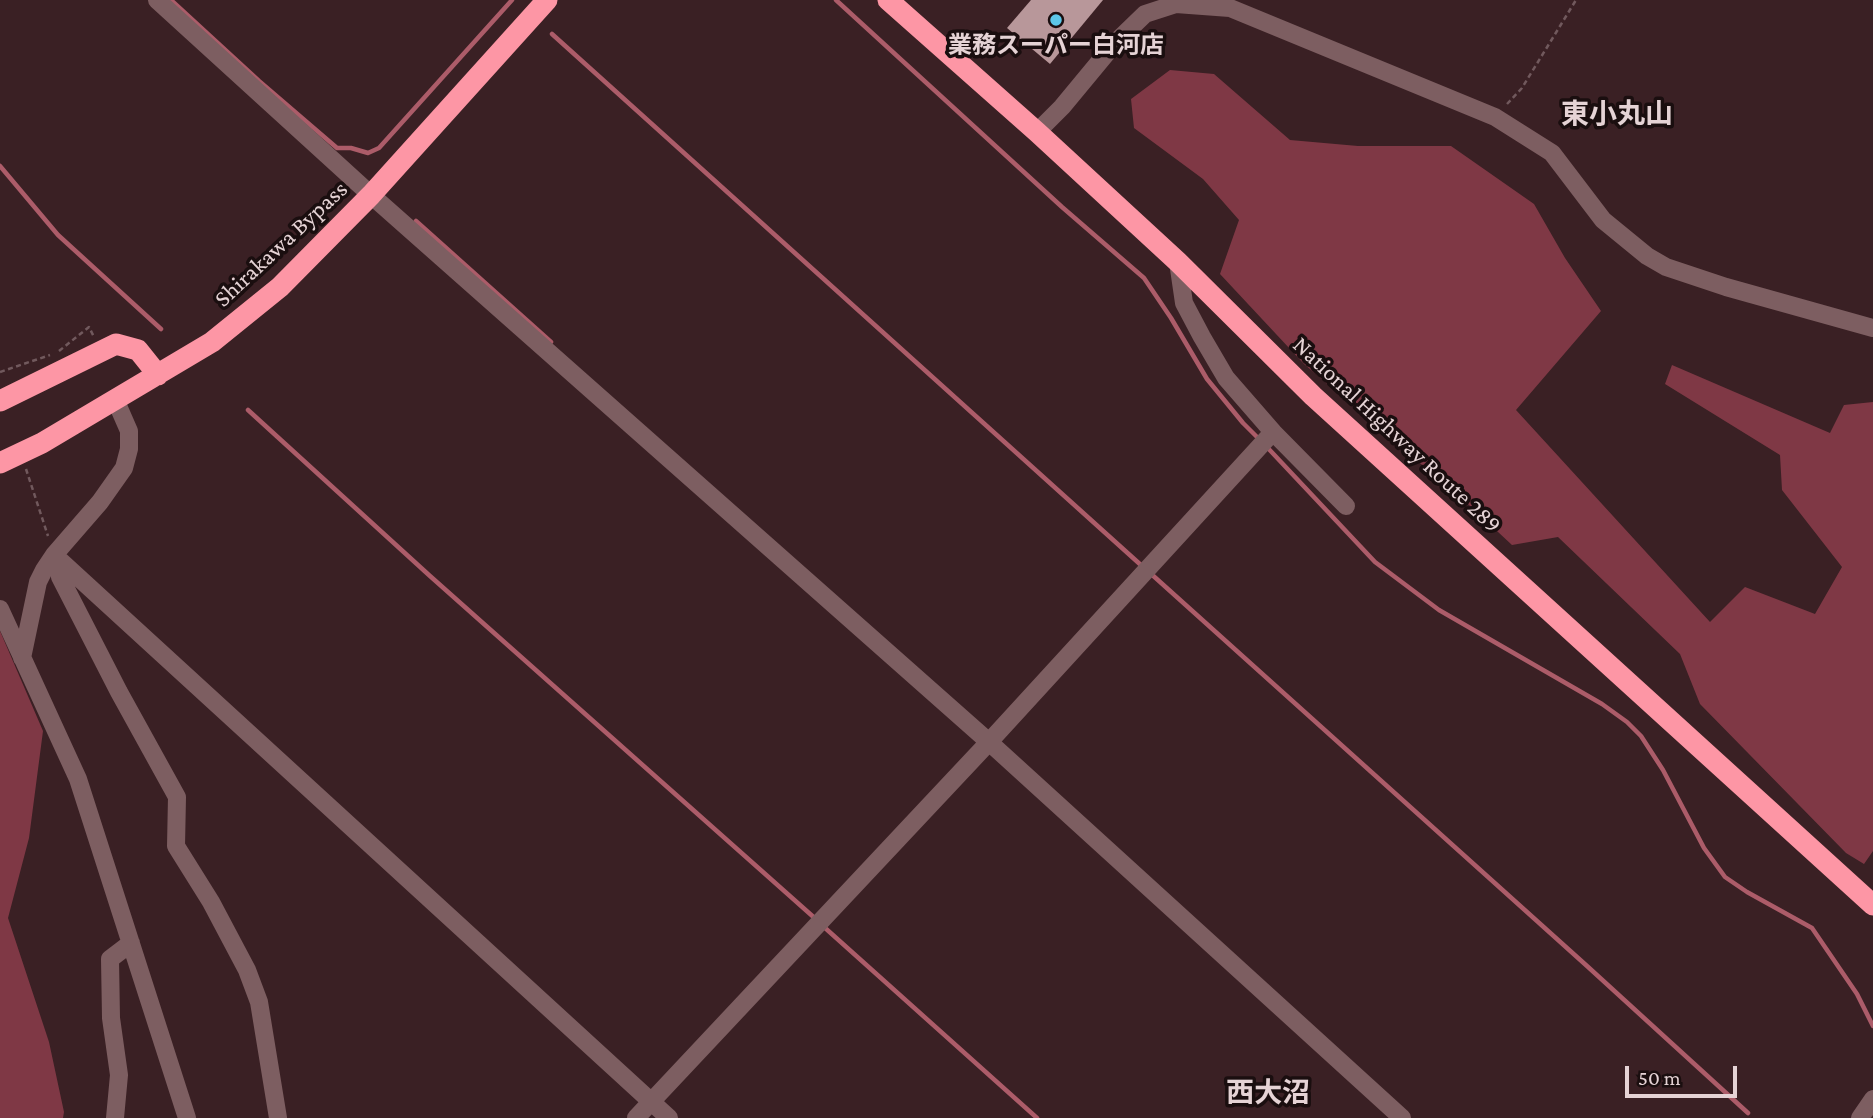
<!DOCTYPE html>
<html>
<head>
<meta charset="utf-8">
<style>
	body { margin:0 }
	#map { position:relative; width:1873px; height:1118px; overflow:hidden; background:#3a2024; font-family:"Crimson Pro",serif }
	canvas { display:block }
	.scale { position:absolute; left:1625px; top:1066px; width:112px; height:32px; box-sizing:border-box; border:4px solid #e5d3d5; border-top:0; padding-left:9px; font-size:21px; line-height:24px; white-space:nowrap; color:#e5d3d5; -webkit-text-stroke:5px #1a0e0f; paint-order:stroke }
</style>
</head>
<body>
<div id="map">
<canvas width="1873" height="1118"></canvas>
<div class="scale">50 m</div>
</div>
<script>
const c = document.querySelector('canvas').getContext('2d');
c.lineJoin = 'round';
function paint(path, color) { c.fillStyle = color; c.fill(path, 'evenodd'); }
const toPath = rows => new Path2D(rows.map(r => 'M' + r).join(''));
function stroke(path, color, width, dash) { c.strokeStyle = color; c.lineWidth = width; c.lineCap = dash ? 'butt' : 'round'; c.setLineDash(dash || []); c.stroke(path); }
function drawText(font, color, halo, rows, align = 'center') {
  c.font = font + ' "Crimson Pro","Noto Sans JP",serif'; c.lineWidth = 7; c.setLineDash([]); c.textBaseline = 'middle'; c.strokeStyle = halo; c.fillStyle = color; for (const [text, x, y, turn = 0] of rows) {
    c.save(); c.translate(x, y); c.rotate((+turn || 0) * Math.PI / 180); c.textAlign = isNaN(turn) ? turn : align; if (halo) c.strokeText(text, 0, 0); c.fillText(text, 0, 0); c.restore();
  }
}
paint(toPath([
	[1170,70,1214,74,1290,140,1358,146,1451,146,1534,204,1565,258,1601,311,1516,410,1710,622,1745,587,1815,614,1842,567,1782,490,1780,455,1665,384,1672,365,1830,433,1844,405,1873,402,1873,851,1864,864,1846,853,1700,704,1680,654,1558,537,1512,545,1469,505,1304,364,1220,274,1239,220,1203,179,1134,128,1131,99],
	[0,631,43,731,29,838,8,918,49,1042,64,1112,63,1118,0,1118]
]), '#7f3845');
stroke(toPath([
	[171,0,259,81,337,148,351,148,368,153,379,148,512,0],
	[836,0,1062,207,1144,278,1171,318,1207,379,1243,423,1259,439],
	[552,34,1142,566],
	[0,166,58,235,161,329],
	[416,221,551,342],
	[248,410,430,576,818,921],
	[1265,445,1375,562,1439,610,1602,704,1627,722,1641,736,1663,770,1704,848,1725,877,1747,892,1812,928,1857,994,1873,1026],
	[1149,572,1587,966,1748,1113],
	[824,927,1037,1118]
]), '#ac5c69', 4.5);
paint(toPath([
	[1031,0,1103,0,1050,64,1007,28]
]), '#b8979a');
stroke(toPath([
	[1507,104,1522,88,1576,0],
	[59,351,89,327,94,337],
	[0,372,50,355],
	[26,469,48,536]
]), '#71595d', 2.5, [5, 3.5]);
stroke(toPath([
	[157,0,371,195,989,742,1402,1118],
	[1037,132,1062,107,1115,43,1145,14,1176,4,1230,8,1495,117,1552,153,1603,220,1647,256,1666,267,1726,287,1873,328],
	[1273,432,1346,506],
	[54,555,669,1118],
	[59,560,60,577,119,692,177,797,176,846,211,902,247,970,259,1002,278,1118],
	[0,609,78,779,187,1118],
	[22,658,38,582,44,570,54,555,100,502,124,468,129,449,129,431,115,399],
	[115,1118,119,1075,111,1018,110,959,131,943],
	[636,1118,989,742,1273,432,1226,378,1202,337,1184,303,1178,262]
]), '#7d5e61', 18);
stroke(toPath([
	[1860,1118,1873,1099]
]), '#7d5e61', 18);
stroke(toPath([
	[888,0,1037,132,1178,262,1313,396,1873,905],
	[0,401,116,344,138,350,158,375],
	[0,463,42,443,212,342,280,287,371,195,547,0]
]), '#fd96a5', 21);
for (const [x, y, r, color] of [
	[1056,20,7,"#5cc7e8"]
]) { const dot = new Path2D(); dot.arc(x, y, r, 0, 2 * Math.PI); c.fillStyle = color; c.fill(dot); stroke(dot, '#1a0e0f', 2.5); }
drawText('bold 24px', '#e5d3d5', '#1a0e0f', [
	["業務スーパー白河店",1056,46]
]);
drawText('24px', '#e5d3d5', '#1a0e0f', [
	["Shirakawa Bypass",281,244,-43],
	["National Highway Route 289",1397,435,43]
]);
drawText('bold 28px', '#e5d3d5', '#1a0e0f', [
	["東小丸山",1617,114],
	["西大沼",1268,1093]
]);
</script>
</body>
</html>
